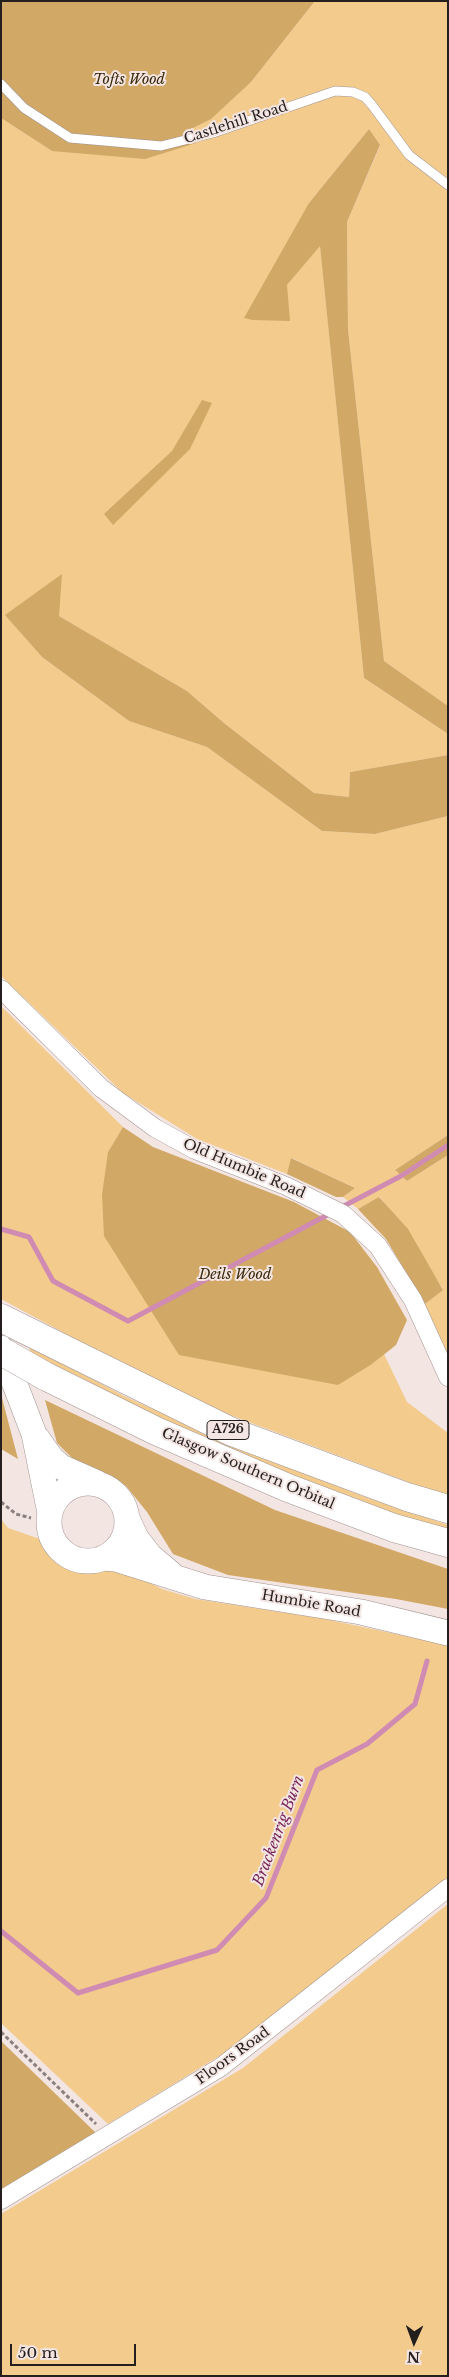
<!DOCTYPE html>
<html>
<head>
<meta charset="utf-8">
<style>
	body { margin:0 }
	#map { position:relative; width:449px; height:2377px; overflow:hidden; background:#f3e5e2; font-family:"Libre Baskerville",serif }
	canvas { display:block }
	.frame { position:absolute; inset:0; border:2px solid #241f1e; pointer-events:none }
	.north { position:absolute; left:389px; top:2317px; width:50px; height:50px; -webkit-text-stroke:4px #f3e5e2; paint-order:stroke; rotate:182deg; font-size:14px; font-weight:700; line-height:20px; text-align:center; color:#241f1e }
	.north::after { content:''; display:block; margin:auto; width:18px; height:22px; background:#241f1e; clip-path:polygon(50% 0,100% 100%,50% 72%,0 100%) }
	.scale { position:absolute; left:10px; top:2344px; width:126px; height:22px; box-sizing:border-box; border:2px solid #241f1e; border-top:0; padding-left:6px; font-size:15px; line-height:18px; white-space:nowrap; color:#241f1e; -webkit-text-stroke:4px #f3e5e2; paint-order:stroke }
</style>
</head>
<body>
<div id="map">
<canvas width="449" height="2377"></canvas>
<div class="frame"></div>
<div class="north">N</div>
<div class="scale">50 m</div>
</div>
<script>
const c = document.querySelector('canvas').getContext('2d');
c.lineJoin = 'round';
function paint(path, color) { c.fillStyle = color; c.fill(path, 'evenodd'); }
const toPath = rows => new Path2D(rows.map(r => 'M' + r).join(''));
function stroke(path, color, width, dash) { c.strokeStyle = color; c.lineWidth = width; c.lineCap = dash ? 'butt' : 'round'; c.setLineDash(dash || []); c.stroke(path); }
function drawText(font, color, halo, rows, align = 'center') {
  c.font = font + ' "Libre Baskerville",serif'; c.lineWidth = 4; c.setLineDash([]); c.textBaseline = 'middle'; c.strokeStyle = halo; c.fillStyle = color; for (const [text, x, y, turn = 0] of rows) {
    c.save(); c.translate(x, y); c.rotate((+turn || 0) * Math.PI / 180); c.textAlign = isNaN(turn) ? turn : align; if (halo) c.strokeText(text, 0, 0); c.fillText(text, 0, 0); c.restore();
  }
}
paint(toPath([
	[315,1,448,1,448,706,384,661,348,329,347,222,380,146,369,129,309,203,287,285,320,245,364,678,448,734,448,755,350,772,349,797,314,793,224,723,187,691,59,616,6,615,42,657,129,721,207,747,322,831,375,834,448,816,448,1135,395,1170,407,1181,448,1155,448,1361,427,1319,425,1304,443,1289,380,1197,358,1209,343,1197,355,1188,292,1158,287,1174,197,1139,123,1093,1,976,1,118,52,151,196,142,189,130,211,118,251,82],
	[1,1006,123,1127,108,1152,372,1364,384,1354,407,1402,448,1433,448,1497,185,1398,1,1299],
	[29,1346,126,1397,221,1440,365,1497,448,1525,448,1531,367,1504,264,1466,187,1432,31,1356],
	[1,1519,8,1528,40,1539,49,1554,67,1566,92,1570,115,1569,129,1572,162,1589,195,1599,320,1618,448,1645,448,1880,244,2041,108,2124,1,2023],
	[448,1904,448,2376,1,2376,1,2214,243,2068]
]), '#f2cb8d');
paint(toPath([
	[1,1,315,1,251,82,211,119,189,130,196,143,145,159,52,151,1,118],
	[369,129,380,145,347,222,348,329,384,661,448,706,448,734,364,678,320,246,287,285,290,321,253,320,244,318,309,203],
	[202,400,212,403,190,449,113,525,104,514,172,451],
	[62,574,59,616,187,691,224,723,314,793,349,797,350,772,448,755,448,816,375,834,322,831,207,747,129,721,42,657,5,615],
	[123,1127,153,1147,294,1202,350,1232,377,1267,407,1320,396,1345,372,1364,338,1385,179,1355,104,1236,102,1195,108,1152],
	[448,1135,448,1155,407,1181,395,1170],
	[291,1158,355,1188,343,1197,336,1197,287,1174],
	[379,1197,408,1229,443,1290,425,1304,386,1239,358,1209],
	[1,1394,18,1459,1,1449],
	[45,1400,275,1510,448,1569,448,1609,396,1599,228,1575,173,1554,147,1512,126,1486,78,1464,57,1443],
	[1,2041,97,2134,1,2192]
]), '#d1a865');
stroke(toPath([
	[340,1208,401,1176,448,1145],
	[1,1229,29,1237,53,1281,128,1321,331,1213],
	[1,1931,78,1993,217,1950,266,1898,317,1770,367,1744,415,1704,427,1661]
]), '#d08bb2', 5);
const lane = toPath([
	[1,84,24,108,70,138,161,146,213,133,335,91,353,92,365,97,372,105,409,155,448,185]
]);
const street = toPath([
	[1,989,101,1088,155,1128,195,1150,286,1186,343,1214,378,1246,413,1300,448,1377],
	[1,2200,221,2067,448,1888]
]);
const secondary = toPath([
	[1,1348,34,1434,50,1513],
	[37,1438,51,1458,61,1467,97,1483],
	'49 1522a39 39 0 1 1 78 0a39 39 0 1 1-78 0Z',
	[127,1518,136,1538,150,1556,170,1573],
	[103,1558,116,1559,205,1587,361,1612,448,1633]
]);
const highway = toPath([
	[1,1318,232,1432,407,1497,448,1509],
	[45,1376,156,1431,288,1488,394,1528,448,1543]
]);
stroke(lane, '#a29592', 10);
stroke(street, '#a29592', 19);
stroke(secondary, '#a29592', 26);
stroke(highway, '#a29592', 29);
stroke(toPath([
	[1,1502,16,1514,31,1518],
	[1,2032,96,2124]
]), '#89807e', 3, [4, 2.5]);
stroke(lane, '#fff', 9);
stroke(street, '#fff', 18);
stroke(secondary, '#fff', 25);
stroke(highway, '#fff', 28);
const highwayBridge = toPath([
	[1,1351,45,1376]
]);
stroke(highwayBridge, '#a29592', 29, []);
stroke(highwayBridge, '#fff', 28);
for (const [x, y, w] of [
	[228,1430,42]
]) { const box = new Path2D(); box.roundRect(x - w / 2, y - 9.5, w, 19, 4); c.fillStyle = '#f3e5e2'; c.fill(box); stroke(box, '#241f1e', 1); }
drawText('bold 12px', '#241f1e', null, [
	["A726",228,1430]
]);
drawText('italic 14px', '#3a290a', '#f3e5e2', [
	["Tofts Wood",129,80],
	["Deils Wood",235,1275]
]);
drawText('14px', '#241f1e', '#f3e5e2', [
	["Castlehill Road",236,123,-18],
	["Old Humbie Road",244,1169,23],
	["Glasgow Southern Orbital",248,1469,23],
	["Humbie Road",311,1604,10],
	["Floors Road",233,2056,-36]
]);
drawText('italic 15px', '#78275b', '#f3e5e2', [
	["Brackenrig Burn",279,1831,-69]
]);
</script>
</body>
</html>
